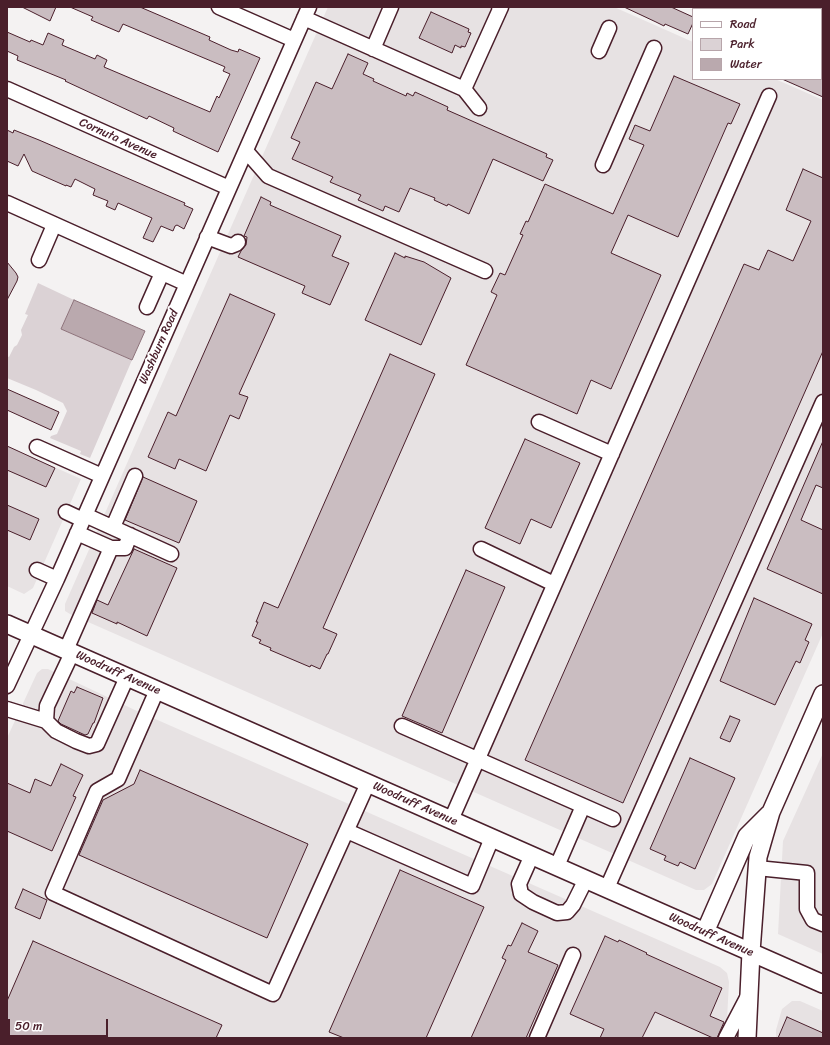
<!DOCTYPE html>
<html>
<head>
<meta charset="utf-8">
<style>
	body { margin:0 }
	#map { position:relative; width:830px; height:1045px; overflow:hidden; background:#f4f2f2; font-family:Sriracha,sans-serif }
	canvas { display:block }
	.frame { position:absolute; inset:0; border:8px solid #4a1f2b; pointer-events:none }
	.legend { position:absolute; left:692px; top:8px; width:130px; height:72px; box-sizing:border-box; background:#fff; border:1px solid #b7a5aa; margin:0; padding:5px 7px; list-style:none; font-size:12px; color:#4a1f2b }
	.legend li { display:flex; align-items:center; gap:8px; height:20px }
	.legend b { width:20px; border:1px solid #b7a5aa }
	.scale { position:absolute; left:8px; top:1019px; width:100px; height:18px; box-sizing:border-box; border:2px solid #4a1f2b; border-top:0; padding-left:5px; font-size:12px; line-height:14px; white-space:nowrap; color:#4a1f2b; -webkit-text-stroke:3px #fff; paint-order:stroke }
</style>
</head>
<body>
<div id="map">
<canvas width="830" height="1045"></canvas>
<div class="frame"></div>
<ul class="legend">
<li><b style="height:5px;background:#fff"></b>Road</li>
<li><b style="height:11px;background:#dbd2d5"></b>Park</li>
<li><b style="height:11px;background:#baa9ae"></b>Water</li>
</ul>
<div class="scale">50 m</div>
</div>
<script>
const c = document.querySelector('canvas').getContext('2d');
c.lineJoin = 'round';
function paint(path, color) { c.fillStyle = color; c.fill(path, 'evenodd'); }
const toPath = rows => new Path2D(rows.map(r => 'M' + r).join(''));
function stroke(path, color, width, dash) { c.strokeStyle = color; c.lineWidth = width; c.lineCap = dash ? 'butt' : 'round'; c.setLineDash(dash || []); c.stroke(path); }
function drawText(font, color, halo, rows, align = 'center') {
  c.font = font + ' Sriracha,sans-serif'; c.lineWidth = 4; c.setLineDash([]); c.textBaseline = 'middle'; c.strokeStyle = halo; c.fillStyle = color; for (const [text, x, y, turn = 0] of rows) {
    c.save(); c.translate(x, y); c.rotate((+turn || 0) * Math.PI / 180); c.textAlign = isNaN(turn) ? turn : align; if (halo) c.strokeText(text, 0, 0); c.fillText(text, 0, 0); c.restore();
  }
}
paint(toPath([
	[328,7,614,7,693,42,693,79,775,79,823,100,823,633,712,884,704,890,696,890,70,614,65,611,65,604],
	[7,446,81,479,33,588,24,594,7,586],
	[42,669,48,669,137,711,720,967,727,973,729,982,726,1038,7,1038,7,738,37,673],
	[823,753,823,954,778,934,783,841],
	[792,1001,800,1001,823,1011,823,1038,776,1038,776,1030,782,1009]
]), '#e7e2e3');
paint(toPath([
	[38,283,74,300,61,329,132,360,90,458,80,454,81,451,50,438,51,436,57,434,67,411,63,403,36,390,7,378,7,356,9,357,14,347,17,345,22,335,21,330,28,315,25,314]
]), '#dbd2d5');
const water = toPath([
	[74,300,145,331,132,360,61,329,74,300]
]);
paint(water, '#baa9ae');
stroke(water, '#8d727a', 1);
const building = toPath([
	[22,7,56,7,50,21,22,7],
	[70,7,140,7,210,37,209,40,231,50,238,52,239,49,260,58,218,152,173,131,174,128,149,116,147,119,65,81,66,80,17,60,18,56,7,51,7,32,30,42,31,40,43,45,48,33,64,40,62,45,95,59,97,55,107,60,104,67,210,112,217,96,219,98,230,74,223,71,225,67,223,66,123,24,119,32,91,20,93,17,70,7],
	[624,7,671,7,693,17,693,23,688,34,665,24,664,26,656,22,624,7],
	[431,12,469,29,468,32,471,33,465,47,461,46,461,48,455,45,452,53,419,38,431,12],
	[348,54,368,63,363,74,374,79,373,81,406,96,407,93,413,96,415,92,448,107,447,110,547,154,546,157,553,160,543,181,493,159,469,214,448,204,447,206,434,200,435,198,410,188,399,212,385,206,383,211,358,200,361,195,330,182,333,177,292,159,300,142,291,138,316,82,332,89,348,54],
	[674,76,740,104,731,124,728,123,678,237,628,215,611,253,661,275,611,389,591,380,577,414,466,365,497,295,491,292,500,273,505,275,523,235,520,234,526,221,528,222,545,184,613,214,644,145,629,139,635,125,650,131,674,76],
	[782,79,823,79,823,97,782,79],
	[7,130,13,133,14,130,39,140,185,203,184,205,193,209,184,229,177,225,175,226,173,231,161,226,153,242,143,238,152,218,118,203,115,210,106,206,108,201,93,195,95,189,75,179,71,187,66,185,66,186,32,171,24,154,18,166,7,161,7,130],
	[803,169,823,178,823,351,623,803,525,760,744,264,759,270,768,250,793,261,811,221,786,210,803,169],
	[261,197,271,202,270,205,341,236,332,256,349,263,330,305,302,293,305,286,238,257,241,251,246,245,247,237,244,236,261,197],
	[395,253,405,258,405,256,424,262,451,278,421,345,365,320,395,253],
	[7,262,16,273,18,277,17,281,7,300,7,262],
	[230,294,275,314,239,394,248,397,239,419,230,415,206,471,179,459,175,469,148,457,168,412,176,416,230,294],
	[390,354,435,374,323,628,337,634,328,654,327,654,320,669,311,665,310,667,270,650,271,648,259,643,261,640,252,636,258,622,256,622,264,602,278,608,390,354],
	[7,389,59,412,51,430,7,410,7,389],
	[525,439,580,463,551,528,531,519,520,544,485,528,525,439],
	[823,441,823,488,816,485,801,520,823,530,823,594,767,569,823,441],
	[7,446,55,468,46,487,7,470,7,446],
	[143,477,197,501,179,543,125,520,143,477],
	[7,505,39,519,30,540,7,530,7,505],
	[134,549,177,568,147,636,117,622,117,624,92,613,97,600,108,605,134,549],
	[466,570,505,587,442,733,402,716,466,570],
	[754,598,812,624,805,640,809,642,800,663,796,661,775,705,720,681,754,598],
	[77,687,103,698,94,723,93,723,88,734,85,735,61,724,58,721,71,691,74,693,77,687],
	[730,716,740,720,730,742,720,738,730,716],
	[690,758,735,778,695,869,680,862,678,866,664,860,666,856,650,849,690,758],
	[61,764,83,775,73,796,76,797,52,851,7,831,7,783,30,793,35,779,51,786,61,764],
	[140,770,308,844,267,938,79,855,103,800,134,784,140,770],
	[400,870,484,907,426,1038,344,1038,329,1032,400,870],
	[23,889,47,900,40,919,15,908,23,889],
	[522,923,538,931,528,952,558,965,526,1038,471,1038,506,960,502,958,508,945,511,946,522,923],
	[605,936,618,942,619,940,647,953,646,954,722,988,710,1016,724,1022,717,1038,713,1038,655,1012,642,1038,600,1038,604,1029,570,1014,605,936],
	[33,941,222,1025,216,1038,7,1038,7,1001,33,941],
	[787,1017,823,1033,823,1038,778,1038,787,1017]
]);
paint(building, '#cabdc1');
stroke(building, '#4a1f2b', 1);
const minor = toPath([
	[219,7,294,40],
	[761,9,762,7],
	[304,18,464,89,479,108],
	[373,49,391,7],
	[599,51,609,28],
	[7,89,229,188],
	[464,89,501,7,499,7],
	[246,151,268,176,485,271],
	[603,165,654,48],
	[7,203,187,284],
	[207,237,231,246,236,244,238,242],
	[39,260,54,225],
	[147,307,162,273],
	[539,422,612,454],
	[37,447,102,476],
	[66,512,83,520],
	[85,515,171,554],
	[113,527,135,476],
	[111,548,125,548,130,535],
	[481,549,554,584],
	[37,570,57,579],
	[66,650,111,548,77,533],
	[72,653,47,706,46,721,56,731,76,741,89,746,97,744,127,677],
	[7,686,57,579,309,7],
	[157,690,118,779,97,791,53,893,273,994,368,783],
	[7,709,46,721],
	[402,726,613,819],
	[451,820,769,96],
	[347,831,472,886,492,838],
	[532,855,519,884,521,894,533,902,557,913,567,912,573,905,586,879],
	[557,866,583,806],
	[757,868,807,873,807,909,813,920,823,924],
	[607,888,823,402],
	[537,1038,573,955],
	[726,1038,748,996]
]);
const major = toPath([
	[7,624,823,984],
	[705,932,747,836,769,814],
	[747,1038,751,952,758,857,771,812,823,694]
]);
stroke(minor, '#4a1f2b', 17);
stroke(major, '#4a1f2b', 20);
stroke(minor, '#fff', 14);
stroke(major, '#fff', 17);
drawText('12px', '#4a1f2b', '#fff', [
	["Cornuta Avenue",118,139,24],
	["Washburn Road",159,347,-66],
	["Woodruff Avenue",118,673,24],
	["Woodruff Avenue",415,804,24],
	["Woodruff Avenue",711,935,24]
]);
</script>
</body>
</html>
